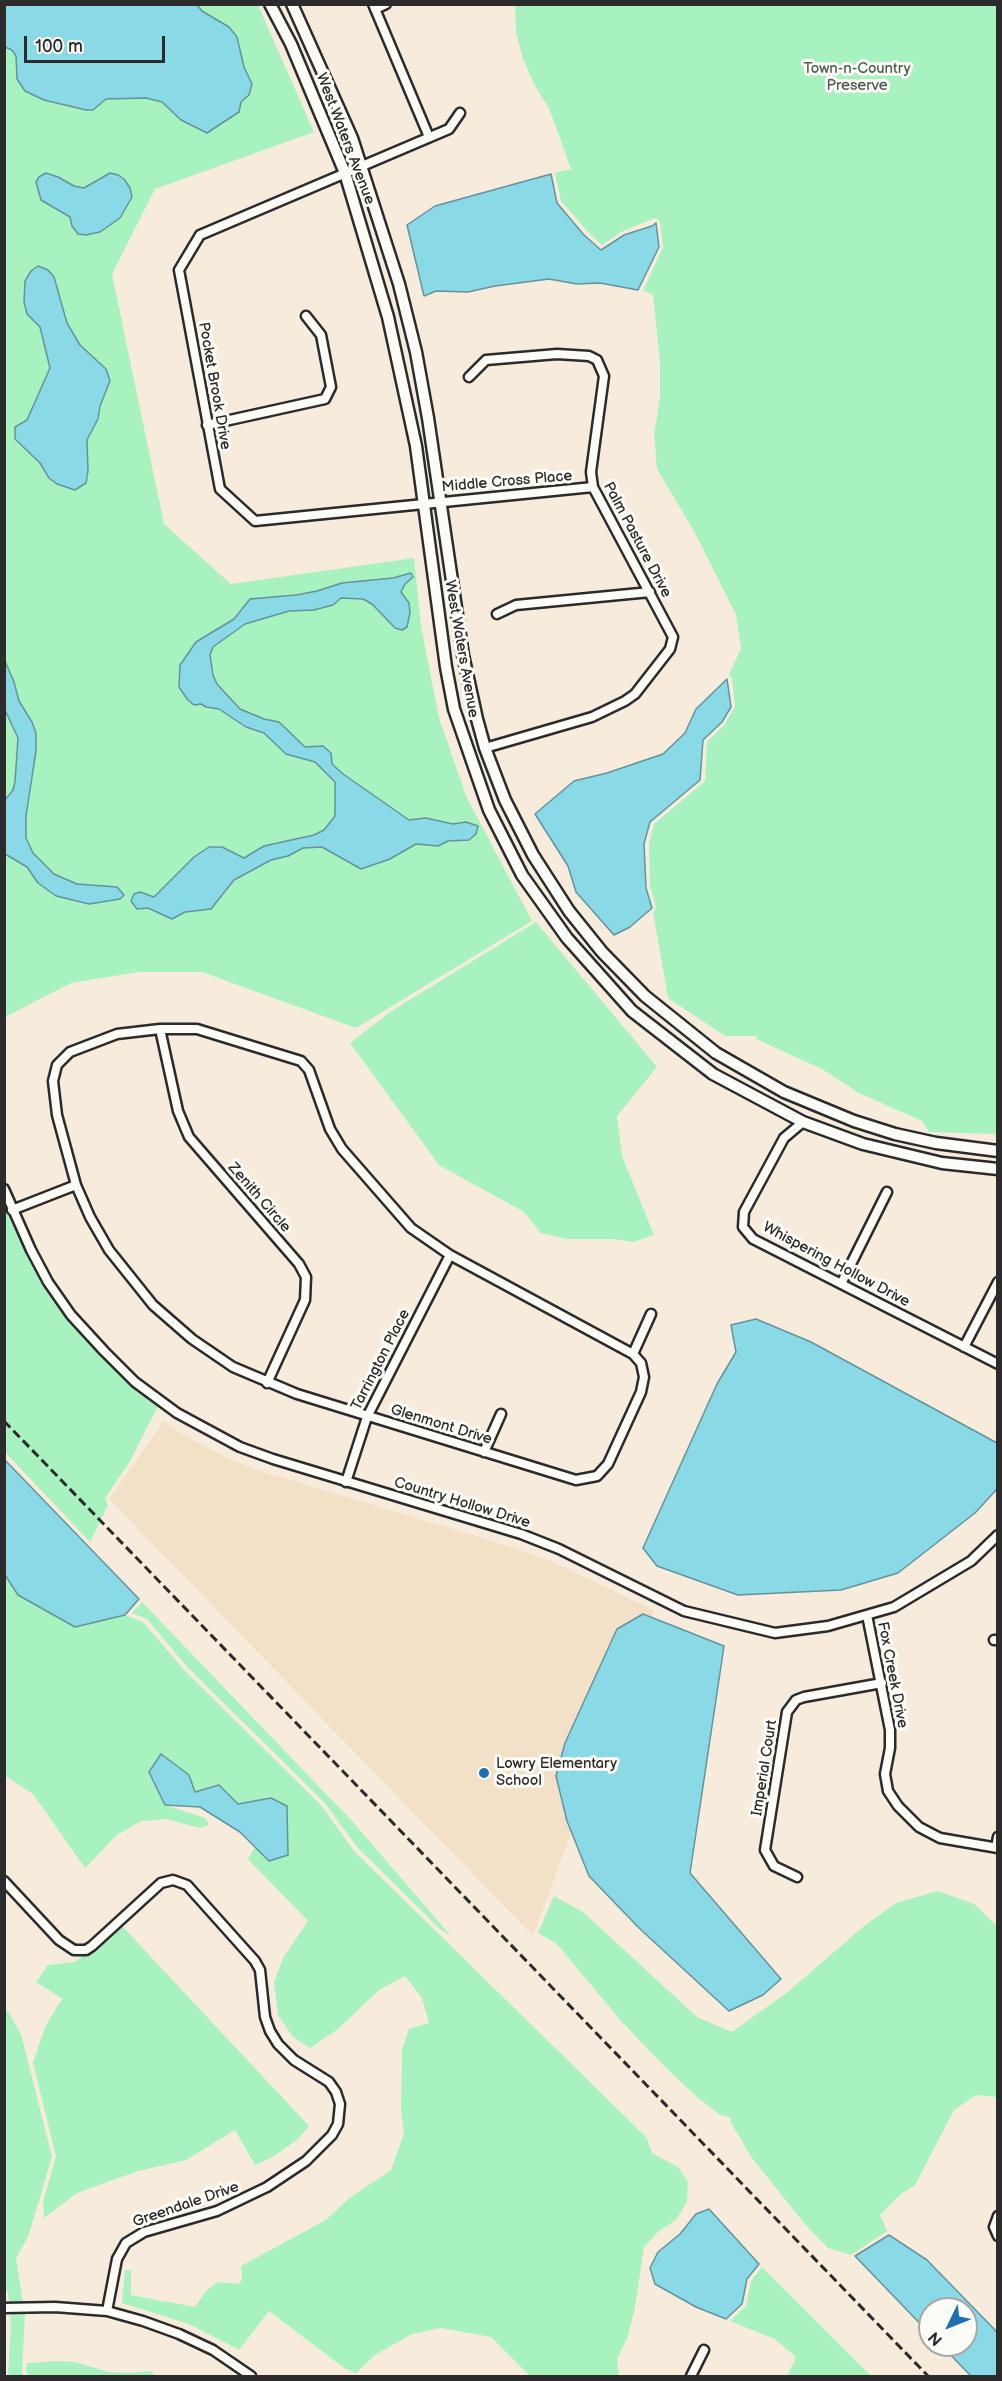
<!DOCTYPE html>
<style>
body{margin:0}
#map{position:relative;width:1002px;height:2381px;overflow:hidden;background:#f7ecdb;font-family:"Balsamiq Sans",sans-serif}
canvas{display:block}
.frame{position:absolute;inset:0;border:6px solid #2b2b2b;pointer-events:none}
.north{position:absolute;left:918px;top:2297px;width:60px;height:60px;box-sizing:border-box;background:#fdfcf7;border:2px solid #a9a8a5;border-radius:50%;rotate:227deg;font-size:16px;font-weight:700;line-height:24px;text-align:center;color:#2b2b2b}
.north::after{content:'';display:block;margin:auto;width:21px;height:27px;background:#1f6fb2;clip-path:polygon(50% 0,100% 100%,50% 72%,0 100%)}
.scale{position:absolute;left:24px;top:36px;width:141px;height:27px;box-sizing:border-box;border:3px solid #2b2b2b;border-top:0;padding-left:8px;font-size:18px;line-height:21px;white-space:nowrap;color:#2b2b2b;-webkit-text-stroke:4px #fdfcf7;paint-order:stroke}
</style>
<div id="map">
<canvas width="1002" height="2381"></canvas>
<div class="frame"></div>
<div class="north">N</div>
<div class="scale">100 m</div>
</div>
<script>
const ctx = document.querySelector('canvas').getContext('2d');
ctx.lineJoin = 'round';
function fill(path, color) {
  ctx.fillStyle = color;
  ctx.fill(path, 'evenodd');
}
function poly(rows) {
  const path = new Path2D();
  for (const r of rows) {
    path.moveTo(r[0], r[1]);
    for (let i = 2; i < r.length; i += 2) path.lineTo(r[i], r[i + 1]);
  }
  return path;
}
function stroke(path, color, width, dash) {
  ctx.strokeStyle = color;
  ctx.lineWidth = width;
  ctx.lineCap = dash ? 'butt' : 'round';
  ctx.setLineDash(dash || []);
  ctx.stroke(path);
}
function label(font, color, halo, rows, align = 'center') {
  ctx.font = font + ' "Balsamiq Sans",sans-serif';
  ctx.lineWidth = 6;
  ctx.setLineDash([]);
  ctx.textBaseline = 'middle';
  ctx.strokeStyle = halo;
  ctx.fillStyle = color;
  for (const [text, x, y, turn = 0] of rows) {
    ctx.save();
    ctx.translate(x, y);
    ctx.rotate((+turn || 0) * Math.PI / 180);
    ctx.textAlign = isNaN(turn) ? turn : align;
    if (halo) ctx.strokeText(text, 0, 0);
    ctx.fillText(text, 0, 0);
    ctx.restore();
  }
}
fill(poly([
 [164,1421,179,1432,223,1456,254,1469,512,1547,553,1562,654,1610,533,1936,109,1499]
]), '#f2e0c7');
fill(poly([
 [5,5,258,5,314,132,155,189,112,274,164,524,231,584,414,558,421,626,439,718,467,798,532,921,356,1028,202,972,139,972,71,983,5,1017],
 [515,5,997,5,997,1134,929,1132,922,1121,859,1093,822,1069,756,1039,757,1036,725,1036,668,998,653,912,656,907,650,886,649,844,654,824,705,781,707,742,724,725,735,707,732,678,729,675,741,648,736,615,695,533,657,469,654,434,660,398,660,363,653,294,643,291,663,247,660,221,655,218,623,231,602,245,588,232,561,201,555,173,571,169,549,108,535,86,523,59,516,32],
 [536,922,657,1067,617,1116,622,1156,654,1235,633,1242,614,1239,567,1239,541,1233,524,1212,439,1165,350,1043,390,1012],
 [4,1205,26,1253,44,1285,67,1318,100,1355,131,1386,158,1406,129,1463,105,1498,108,1505,90,1542,5,1452],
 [4,1575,18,1595,75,1627,125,1615,143,1622,185,1671,321,1805,354,1851,647,2138,652,2153,678,2167,688,2182,687,2201,676,2220,659,2231,644,2247,635,2307,628,2336,617,2359,619,2376,530,2376,491,2337,441,2328,412,2334,375,2355,356,2373,344,2368,269,2311,239,2350,189,2324,122,2303,125,2270,131,2271,131,2295,195,2307,206,2291,218,2282,238,2284,242,2280,241,2266,326,2220,348,2199,391,2170,404,2133,401,2110,402,2049,409,2029,429,2023,422,1998,405,1976,379,1990,338,2029,310,2048,293,2037,278,2015,274,1982,283,1958,308,1921,248,1859,255,1847,269,1861,287,1806,271,1798,238,1804,195,1792,189,1775,165,1805,205,1818,209,1825,200,1828,166,1819,141,1821,117,1835,85,1868,33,1794,5,1776],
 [142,1602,351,1820,451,1936,440,1929,358,1848,324,1802,188,1668,147,1619,132,1613],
 [938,1891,974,1904,997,1926,997,2097,976,2095,954,2110,915,2185,901,2194,880,2215,887,2231,851,2255,828,2248,804,2223,752,2158,731,2123,731,2118,719,2114,697,2097,666,2068,621,2021,557,1944,538,1933,554,1896,583,1912,697,2017,732,2032,789,1991,864,1926,896,1903],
 [122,1926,309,2126,298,2139,271,2158,255,2165,235,2130,186,2160,138,2171,77,2193,44,2218,43,2202,56,2156,33,2063,45,2027,58,2005,63,1999,36,1982,48,1965,75,1962],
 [4,2005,21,2034,52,2157,28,2237,16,2258,25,2315,22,2373,24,2376,8,2376,11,2321,8,2292,4,2285],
 [762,2267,871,2376,787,2376,796,2357,775,2339,730,2321,746,2306,751,2281],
 [60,2361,75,2362,108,2372,130,2373,150,2371,156,2376,29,2376,26,2371,27,2363]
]), '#a8f2c0');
const water = poly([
 [4,5,197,5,202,11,229,27,237,37,244,67,252,84,249,95,241,102,239,112,207,133,181,120,162,102,146,98,106,99,93,110,86,110,44,100,25,91,17,79,16,56,12,50,5,47,4,5],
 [46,173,58,177,74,186,84,188,110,173,118,175,124,179,130,188,132,197,120,218,100,232,86,235,78,234,72,226,70,217,41,200,36,182,39,177,46,173],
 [551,174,557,203,584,235,601,250,624,235,652,226,656,223,659,247,638,290,600,283,577,284,549,279,495,286,468,292,436,291,424,296,407,225,435,206,551,174],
 [38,266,48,270,54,277,67,323,80,345,106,369,110,381,100,406,98,419,87,440,88,471,86,483,75,490,57,484,49,478,40,463,15,439,15,427,27,420,50,368,40,327,27,314,24,302,25,281,31,271,38,266],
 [411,573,413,577,405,584,401,592,409,603,410,613,407,627,402,630,395,628,372,604,363,599,341,598,333,605,314,610,289,611,245,624,213,647,210,655,213,675,217,684,240,709,264,719,279,722,305,747,323,746,331,753,332,764,343,774,409,820,426,818,453,824,466,822,478,826,476,834,469,840,448,841,438,846,416,844,390,859,361,869,322,847,303,848,288,856,271,860,234,880,211,909,185,912,172,919,148,908,137,909,131,901,134,894,140,892,154,897,194,857,209,847,222,847,244,858,264,846,314,835,324,830,335,816,335,782,315,762,286,754,264,733,246,727,219,709,206,707,201,704,194,705,187,699,179,687,180,665,196,642,234,619,250,599,296,595,317,591,342,583,393,578,411,573],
 [5,661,14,682,19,701,32,722,36,733,36,751,26,816,26,838,33,853,54,874,77,884,117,887,124,895,120,899,89,904,56,896,38,883,27,867,5,854,5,800,13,790,15,781,18,738,5,710,5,661],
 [727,679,731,707,722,722,703,740,700,780,650,822,644,844,646,888,652,908,630,927,614,935,576,892,568,866,535,814,574,781,607,773,663,754,685,733,696,709,727,679],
 [756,1319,811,1342,997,1443,997,1489,975,1513,898,1573,841,1590,738,1595,657,1566,643,1548,717,1384,736,1352,731,1325,756,1319],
 [4,1459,139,1599,125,1615,75,1627,18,1595,5,1575,4,1459],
 [643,1614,724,1646,690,1873,781,1979,763,1995,729,2011,639,1928,589,1876,567,1821,556,1776,565,1743,617,1629,643,1614],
 [161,1754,189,1775,195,1792,219,1785,238,1804,271,1798,287,1806,288,1855,269,1861,240,1832,200,1807,165,1805,149,1772,161,1754],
 [709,2209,759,2264,747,2279,742,2304,726,2319,696,2307,655,2284,650,2268,658,2252,680,2234,696,2214,709,2209],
 [889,2235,927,2260,997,2332,997,2376,971,2376,941,2345,966,2345,966,2309,930,2309,930,2334,855,2256,889,2235]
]);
fill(water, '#8ad9e7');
stroke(water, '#64939c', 1.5);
const minor = poly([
 [373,4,429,137],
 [375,9,386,4],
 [460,113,449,129,200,235,179,270,220,489,255,521,593,487],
 [469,377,486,360,557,354,589,356,597,360,604,376,591,472,593,487,673,637,670,649,635,694,625,701,592,717,485,748],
 [207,425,325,399,331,387,321,335,306,316],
 [497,614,516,605,650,592],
 [160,1029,197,1029,301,1061,309,1070,330,1129,342,1149,411,1228,450,1255,633,1354,641,1363,644,1377,641,1392,608,1464,597,1476,576,1480,297,1394,233,1367,192,1339,153,1305,109,1250,90,1217,76,1185,57,1115,53,1081,57,1065,70,1052,117,1034,160,1029],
 [160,1029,178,1111,189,1137,299,1264,306,1277,305,1300,267,1383],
 [803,1122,784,1138,744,1212,743,1227,753,1239,998,1364],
 [4,1189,31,1250,48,1282,71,1315,104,1351,135,1382,177,1413,240,1447,273,1459,521,1534,559,1549,684,1611,775,1633,828,1626,894,1607,971,1561,998,1535],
 [12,1210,76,1185],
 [841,1284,887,1192],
 [964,1347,998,1282],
 [633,1354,651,1314],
 [484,1452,501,1414],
 [346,1482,367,1417,450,1255],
 [867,1615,890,1730,890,1748,885,1774,888,1791,898,1806,919,1827,940,1838,998,1848],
 [994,1640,998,1640],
 [996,1847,998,1837],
 [797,1877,774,1866,765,1850,787,1712,796,1700,804,1697,882,1683],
 [4,1881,59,1940,74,1950,86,1950,92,1946,161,1883,173,1880,187,1885,255,1961,260,1970,265,2017,270,2031,278,2044,294,2060,329,2082,336,2092,340,2104,338,2124,332,2135,306,2161,267,2187,217,2211,144,2232,126,2243,117,2259,107,2311],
 [998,2216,994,2227,998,2236],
 [4,2308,55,2307,107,2311,143,2321,179,2334,213,2350,251,2376],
 [691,2376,704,2350]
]);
const tertiary = poly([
 [270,4,291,44,345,173,388,317,416,446,446,667,454,709,489,810,522,875,567,938,632,1011,713,1074,803,1122,863,1144,942,1163,998,1169],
 [292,4,352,138,399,284,416,352,428,418,463,655,477,719,485,748,505,800,533,855,569,911,602,952,645,996,716,1053,784,1092,854,1121,895,1134,936,1143,998,1151]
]);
stroke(minor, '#2b2b2b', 13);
stroke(tertiary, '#2b2b2b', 15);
stroke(minor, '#fdfcf7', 8);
stroke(tertiary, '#fdfcf7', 10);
stroke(poly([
 [4,1421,928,2376]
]), '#2b2b2b', 3, [9, 4.5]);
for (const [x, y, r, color] of [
 [484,1773,6,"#1f6fb2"]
]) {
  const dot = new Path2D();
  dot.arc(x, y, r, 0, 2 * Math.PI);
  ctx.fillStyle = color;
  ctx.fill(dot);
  stroke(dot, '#fdfcf7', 2);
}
label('15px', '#4a5d50', '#fdfcf7', [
 ["Town-n-Country",857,69],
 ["Preserve",857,86]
]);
label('15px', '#2b2b2b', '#fdfcf7', [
 ["West Waters Avenue",345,139,69],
 ["Pocket Brook Drive",214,386,80],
 ["Middle Cross Place",507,482,-5],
 ["Palm Pasture Drive",637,540,62],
 ["West Waters Avenue",461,649,80],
 ["Zenith Circle",259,1198,49],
 ["Whispering Hollow Drive",836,1265,28],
 ["Tarrington Place",381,1360,-63],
 ["Glenmont Drive",441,1425,17],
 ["Country Hollow Drive",462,1503,17],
 ["Fox Creek Drive",892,1675,79],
 ["Imperial Court",765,1768,-81],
 ["Greendale Drive",186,2205,-19]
]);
label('15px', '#2b2b2b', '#fdfcf7', [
 ["Lowry Elementary",496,1764],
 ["School",496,1781]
], 'left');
</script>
